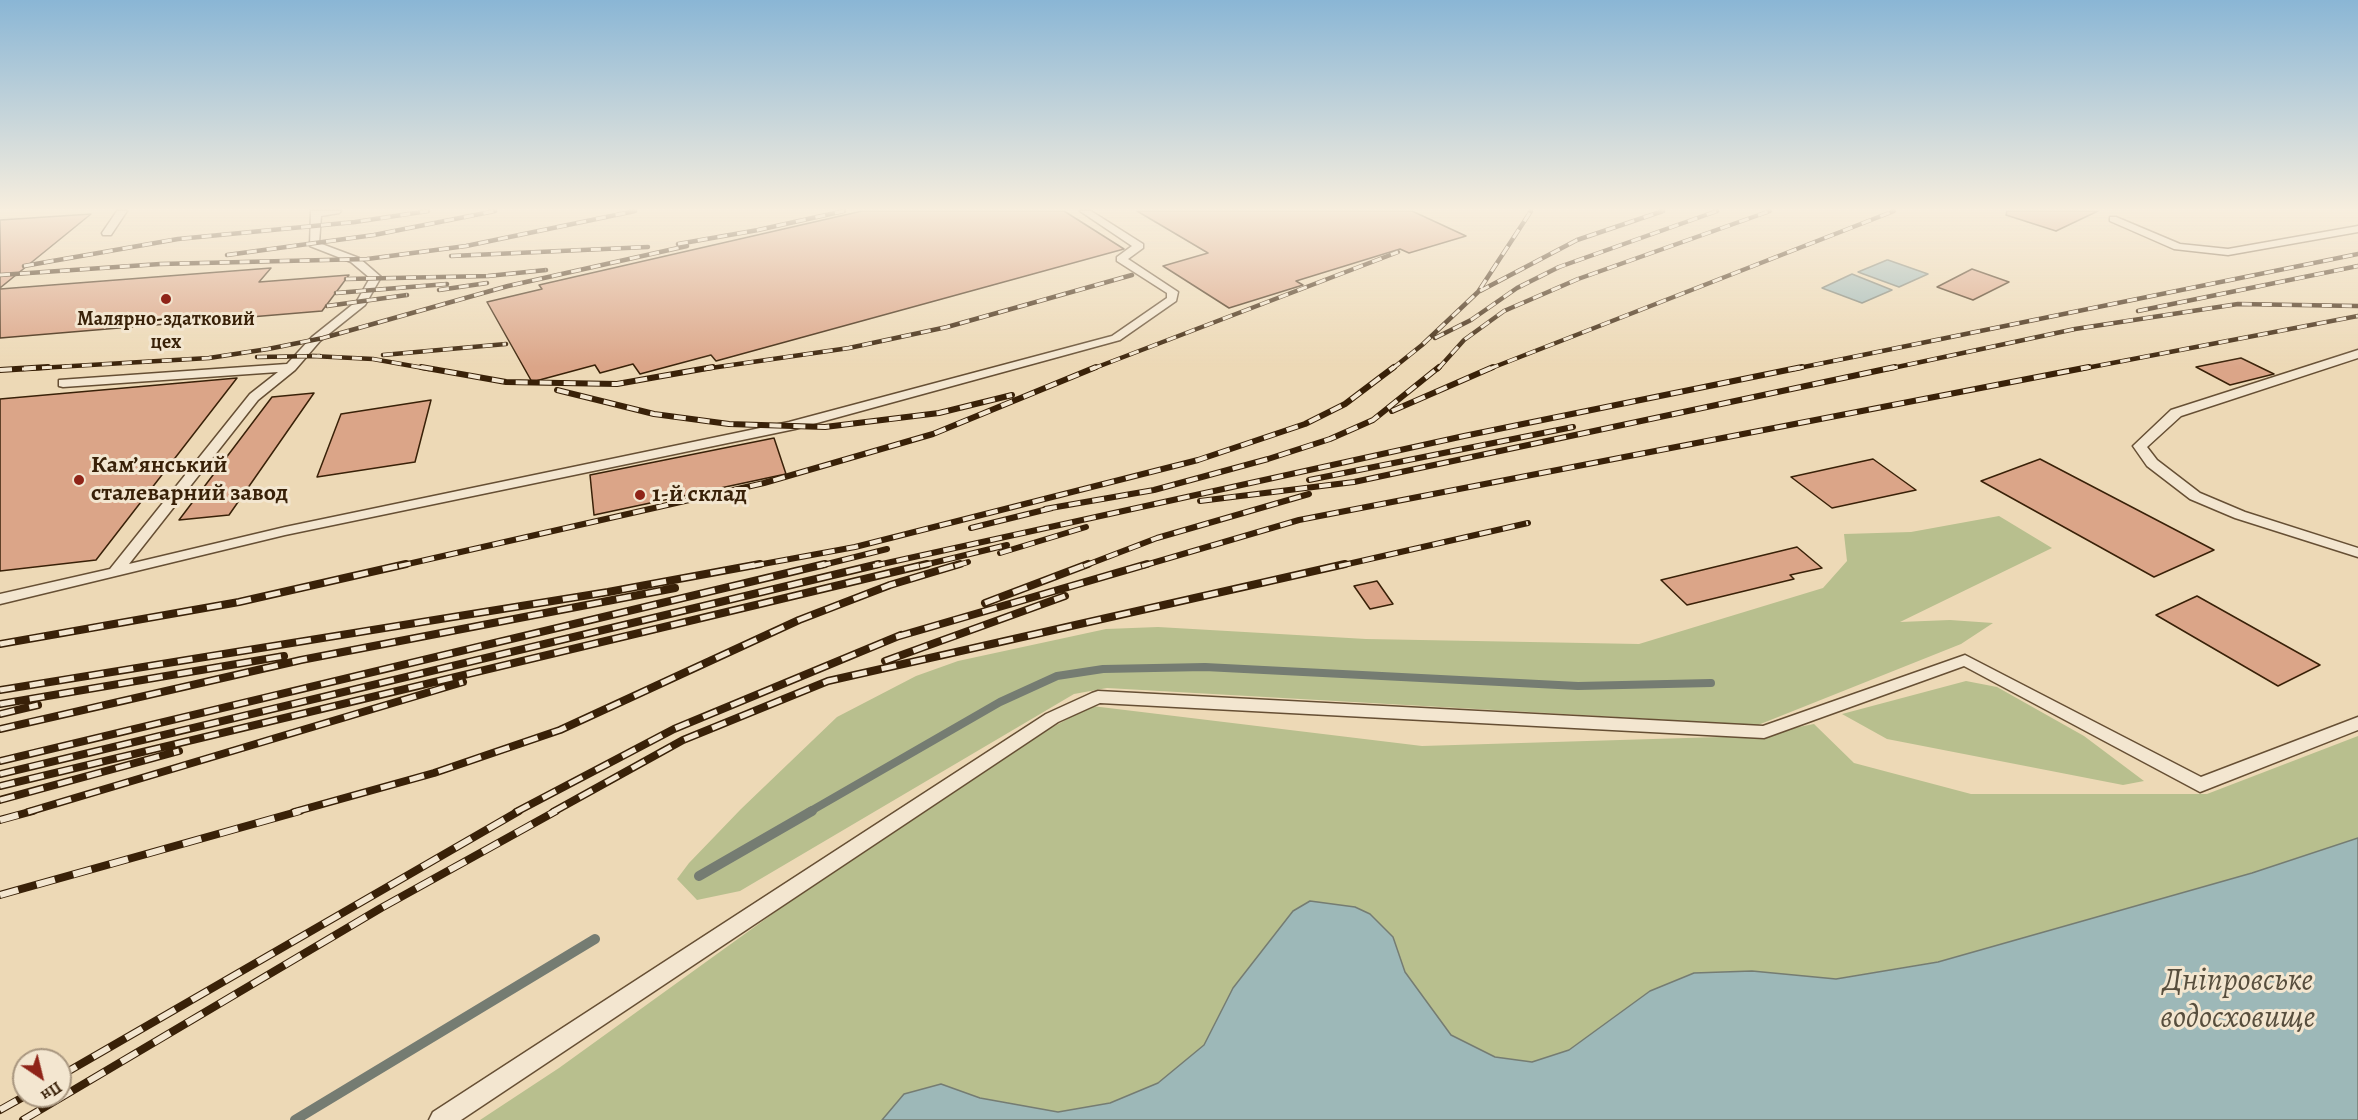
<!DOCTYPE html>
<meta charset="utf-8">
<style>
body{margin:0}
#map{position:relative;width:2358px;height:1120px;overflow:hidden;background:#edd9b6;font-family:Alegreya,serif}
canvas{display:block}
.north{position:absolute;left:12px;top:1048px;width:60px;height:60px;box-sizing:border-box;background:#f3e6d0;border:2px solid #a99780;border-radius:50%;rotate:145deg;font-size:16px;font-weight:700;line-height:24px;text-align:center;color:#392108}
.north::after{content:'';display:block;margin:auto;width:21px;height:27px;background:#8f2418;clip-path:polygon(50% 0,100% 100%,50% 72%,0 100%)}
</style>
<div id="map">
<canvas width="2358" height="1120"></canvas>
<div class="north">Пн</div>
</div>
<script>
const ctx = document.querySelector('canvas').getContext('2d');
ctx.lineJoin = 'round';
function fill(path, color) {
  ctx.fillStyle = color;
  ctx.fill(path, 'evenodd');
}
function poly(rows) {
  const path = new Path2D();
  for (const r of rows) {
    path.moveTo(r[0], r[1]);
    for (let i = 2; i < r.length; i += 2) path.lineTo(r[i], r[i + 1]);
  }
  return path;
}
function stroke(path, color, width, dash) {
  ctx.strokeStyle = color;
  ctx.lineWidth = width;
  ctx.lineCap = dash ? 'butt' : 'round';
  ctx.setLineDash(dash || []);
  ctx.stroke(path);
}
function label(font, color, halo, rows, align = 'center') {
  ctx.font = font + ' Alegreya,serif';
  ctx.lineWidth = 6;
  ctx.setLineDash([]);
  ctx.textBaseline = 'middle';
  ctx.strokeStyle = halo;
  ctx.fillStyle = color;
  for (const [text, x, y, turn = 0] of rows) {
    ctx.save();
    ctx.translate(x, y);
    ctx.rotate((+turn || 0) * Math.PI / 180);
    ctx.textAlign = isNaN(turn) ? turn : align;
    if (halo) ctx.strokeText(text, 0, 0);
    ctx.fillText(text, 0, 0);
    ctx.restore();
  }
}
fill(poly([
 [1999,516,2052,548,1900,622,1950,620,1993,623,1961,644,1758,725,1107,688,1074,694,740,891,697,900,677,879,689,863,741,809,837,717,916,676,958,661,1106,629,1158,627,1366,639,1639,644,1823,588,1847,561,1844,534,1911,532],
 [1966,681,1997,687,2084,736,2144,781,2123,785,1887,739,1842,714],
 [1092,706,1422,746,1752,736,1814,724,1854,763,1971,794,2207,794,2358,736,2358,838,2252,873,1938,962,1836,979,1752,971,1694,973,1650,991,1569,1050,1532,1062,1495,1057,1451,1035,1405,972,1393,937,1233,988,1204,1045,1158,1083,1110,1103,1058,1112,980,1098,941,1084,904,1094,882,1120,480,1120,559,1068,814,884,1032,738]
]), '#b8bf8e');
const water = poly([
 [1887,260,1888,260,1928,274,1899,287,1858,272,1887,260],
 [1852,274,1892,290,1862,303,1822,288,1852,274],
 [2358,838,2358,1120,882,1120,904,1094,941,1084,980,1098,1058,1112,1110,1103,1158,1083,1204,1045,1233,988,1293,911,1310,901,1355,907,1370,914,1393,937,1405,972,1451,1035,1495,1057,1532,1062,1569,1050,1650,991,1694,973,1752,971,1836,979,1938,962,2252,873,2358,838]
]);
fill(water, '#9db8b8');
stroke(water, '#757c72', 1.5);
stroke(poly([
 [809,812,1000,702,1057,676,1103,669,1205,667,1578,686,1711,683]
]), '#757c72', 8);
stroke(poly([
 [699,876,812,811],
 [295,1120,595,939]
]), '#757c72', 10);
const building = poly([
 [862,211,1064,211,1124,249,716,361,711,355,640,374,633,364,600,373,595,365,532,382,487,302,542,289,539,285,862,211],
 [1137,211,1412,211,1466,236,1409,253,1400,249,1296,281,1303,285,1229,308,1163,266,1208,253,1137,211],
 [2007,211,2098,211,2056,231,2006,215,2007,211],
 [91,214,0,288,0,220,91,214],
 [271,268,259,282,349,275,322,311,0,338,0,289,271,268],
 [1972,269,2009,282,1973,300,1937,287,1972,269],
 [2241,358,2274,374,2230,385,2196,367,2241,358],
 [237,378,96,560,0,571,0,399,237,378],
 [314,393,229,515,179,520,272,397,314,393],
 [431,400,415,462,317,477,341,414,431,400],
 [774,438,786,474,594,515,590,475,774,438],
 [1873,459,1916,490,1832,508,1791,477,1873,459],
 [2040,459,2214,550,2154,577,1981,481,2040,459],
 [1797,547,1822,568,1790,575,1794,579,1687,605,1661,580,1797,547],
 [1377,581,1393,604,1370,609,1354,586,1377,581],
 [2197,596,2320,665,2278,686,2156,615,2197,596]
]);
fill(building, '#dba588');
stroke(building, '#392108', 1.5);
const lane = poly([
 [117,211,127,211,111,235,103,235,102,233,117,211],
 [311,211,341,211,339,213,321,216,319,243,359,258,381,277,365,305,320,341,295,370,258,400,129,564,285,527,789,422,1112,336,1167,298,1167,293,1117,261,1117,257,1132,246,1080,211,1091,211,1143,244,1143,248,1128,259,1178,292,1176,301,1120,340,795,429,285,535,0,604,0,594,110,569,250,394,278,372,63,387,59,386,59,380,287,364,312,337,357,301,370,278,351,262,310,246,311,211],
 [2110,217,2116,217,2180,244,2228,249,2358,226,2358,232,2228,255,2174,249,2110,221,2110,217],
 [2358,350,2358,358,2181,416,2147,447,2157,460,2200,493,2245,512,2358,548,2358,557,2235,518,2190,499,2147,466,2133,446,2171,410,2358,350],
 [1965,655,2201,777,2358,717,2358,730,2200,792,1964,666,1764,738,1100,703,1058,722,461,1120,429,1120,433,1112,1046,714,1092,693,1098,691,1763,726,1965,655]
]);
stroke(lane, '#664f34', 3);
fill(lane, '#f3e6d0');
const railFar3 = poly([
 [678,244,758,230,844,211],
 [227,255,374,235,495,211],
 [451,256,648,247],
 [24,266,178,239,355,222,428,211],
 [0,275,160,264,367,259,466,246,635,211],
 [346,279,488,276,546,270],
 [439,290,487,283],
 [1480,291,1577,240,1663,211],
 [336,293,447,284],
 [327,306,407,295],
 [2138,311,2358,266],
 [1435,338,1471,320,1517,288,1559,267,1717,211],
 [383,355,506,344],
 [312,356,373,359,429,369],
 [257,357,320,356],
 [22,369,209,358,268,349,323,338,508,286,687,246],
 [704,369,849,348,947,327,1132,275],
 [1092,369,1398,252],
 [1392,369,1422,345,1478,292,1531,211],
 [1438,369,1464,340,1504,311,1578,279,1770,211],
 [1489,369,1894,211],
 [1794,369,2358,254],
 [1888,369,2075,329,2238,304,2358,306],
 [2081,369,2358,316]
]);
const railFar2 = poly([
 [421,367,506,382,617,384,713,367],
 [0,370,48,367],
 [557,390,654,414,729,424,825,427,939,413,1012,395],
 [1392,411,1493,367],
 [1309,480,1573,427],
 [1200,501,1354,482,1895,367],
 [1045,509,1154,490,1268,459,1330,439,1373,420,1439,367],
 [971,528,1052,508],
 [1000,553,1086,527],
 [399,566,764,483,933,434,1096,367],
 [752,566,855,547,1198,460,1305,424,1345,404,1394,367],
 [819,566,887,549],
 [873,566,1464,436,1802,367],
 [920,566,1007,545],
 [955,566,968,562],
 [1084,566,1157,538,1309,494],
 [1142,566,1299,520,2089,367],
 [1339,566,1528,523]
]);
const railFar1 = poly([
 [985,603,1088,564],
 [896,637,1147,564],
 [0,644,239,602,406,564],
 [885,661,1065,596],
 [0,690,608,592,760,564],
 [0,704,284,656],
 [0,714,38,705],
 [0,729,301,660,675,588],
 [0,761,825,564],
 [0,774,879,564],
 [0,786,927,564],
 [0,800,179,751],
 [28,812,463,682],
 [294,812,434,773,560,730,799,620,890,585,960,564],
 [516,812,674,729,901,635],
 [553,812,683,740,828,681,1345,564]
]);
const rail = poly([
 [0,820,33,811],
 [0,895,300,811],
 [60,1076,519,811],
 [0,1110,25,1096],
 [23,1120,381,908,556,811]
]);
stroke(railFar3, '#392108', 4.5);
stroke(railFar2, '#392108', 6);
stroke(railFar1, '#392108', 8);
stroke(rail, '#392108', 8);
stroke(railFar3, '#f3e6d0', 3, [10]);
stroke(railFar2, '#f3e6d0', 4, [12]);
stroke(railFar1, '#f3e6d0', 5, [15]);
stroke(rail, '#f3e6d0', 6, [19]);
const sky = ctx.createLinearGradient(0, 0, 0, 367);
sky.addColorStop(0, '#8ab6d5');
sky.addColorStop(0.57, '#f7eede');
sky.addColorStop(1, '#f7eede00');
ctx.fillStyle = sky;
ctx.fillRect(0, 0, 2358, 367);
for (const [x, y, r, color] of [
 [166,299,6,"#8f2418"],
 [79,480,6,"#8f2418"],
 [640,495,6,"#8f2418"]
]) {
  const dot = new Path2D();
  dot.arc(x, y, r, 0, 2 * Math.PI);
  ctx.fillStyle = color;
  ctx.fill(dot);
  stroke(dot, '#f3e6d0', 2);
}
label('bold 20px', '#392108', '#f3e6d0', [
 ["Малярно-здатковий",166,320],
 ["цех",166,343]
]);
label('bold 24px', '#392108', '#f3e6d0', [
 ["Кам’янський",91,466],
 ["сталеварний завод",91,494],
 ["1-й склад",652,495]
], 'left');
label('italic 32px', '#574e3d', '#f3e6d0', [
 ["Дніпровське",2238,982],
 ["водосховище",2238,1019]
]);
</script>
